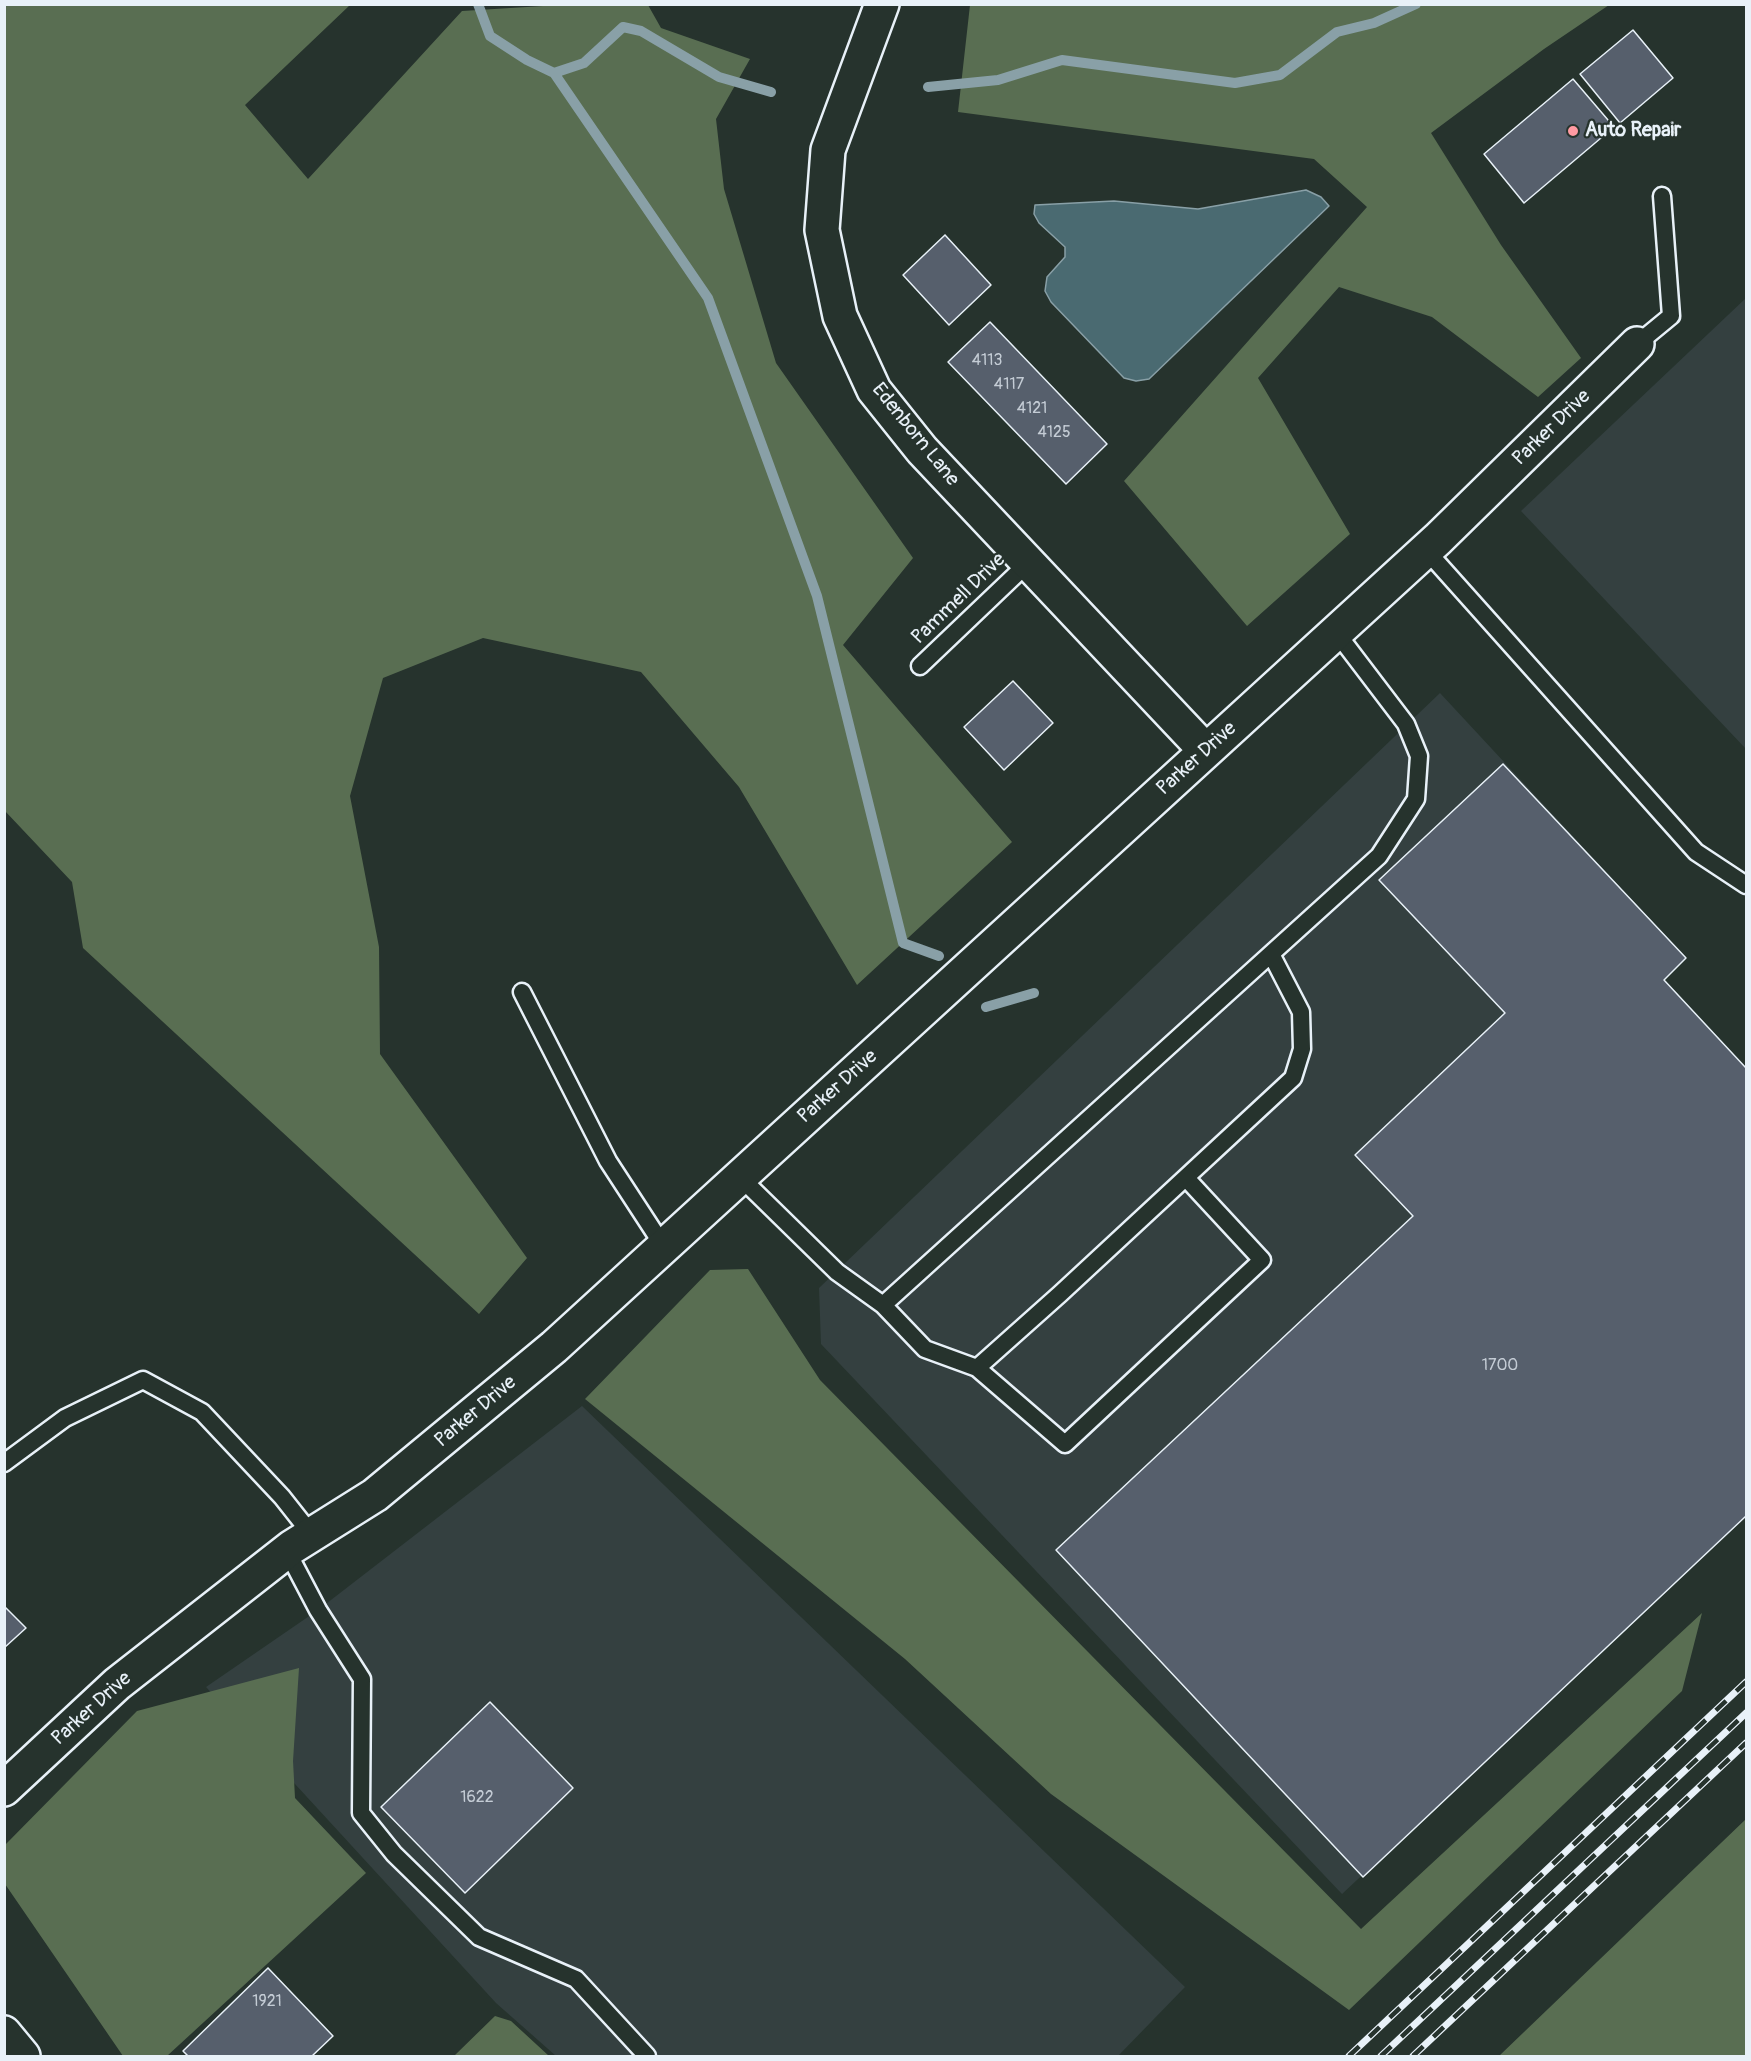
<!DOCTYPE html>
<style>
body{margin:0}
#map{position:relative;width:1751px;height:2061px;overflow:hidden;background:#26332d;font-family:Pangolin,sans-serif}
canvas{display:block}
.frame{position:absolute;inset:0;border:6px solid #e8f1f8;pointer-events:none}
</style>
<div id="map">
<canvas width="1751" height="2061"></canvas>
<div class="frame"></div>
</div>
<script>
const ctx = document.querySelector('canvas').getContext('2d');
ctx.lineJoin = 'round';
function fill(path, color) {
  ctx.fillStyle = color;
  ctx.fill(path, 'evenodd');
}
function poly(rows) {
  const path = new Path2D();
  for (const r of rows) {
    path.moveTo(r[0], r[1]);
    for (let i = 2; i < r.length; i += 2) path.lineTo(r[i], r[i + 1]);
  }
  return path;
}
function stroke(path, color, width, dash) {
  ctx.strokeStyle = color;
  ctx.lineWidth = width;
  ctx.lineCap = dash ? 'butt' : 'round';
  ctx.setLineDash(dash || []);
  ctx.stroke(path);
}
function label(font, color, halo, rows, align = 'center') {
  ctx.font = font + ' Pangolin,sans-serif';
  ctx.lineWidth = 4.5;
  ctx.setLineDash([]);
  ctx.textBaseline = 'middle';
  ctx.strokeStyle = halo;
  ctx.fillStyle = color;
  for (const [text, x, y, turn = 0] of rows) {
    ctx.save();
    ctx.translate(x, y);
    ctx.rotate((+turn || 0) * Math.PI / 180);
    ctx.textAlign = isNaN(turn) ? turn : align;
    if (halo) ctx.strokeText(text, 0, 0);
    ctx.fillText(text, 0, 0);
    ctx.restore();
  }
}
fill(poly([
 [1746,298,1746,749,1521,511],
 [1440,693,1686,958,1664,980,1746,1068,1746,1516,1342,1894,821,1344,819,1288],
 [582,1406,1185,1987,1118,2056,556,2056,496,2003,206,1687,318,1610]
]), '#344040');
fill(poly([
 [5,4,350,5,245,105,308,179,462,11,559,5,648,5,661,28,750,59,716,119,724,189,776,363,913,558,843,645,1012,842,857,985,739,787,641,672,483,638,383,678,350,796,379,947,380,1054,527,1258,479,1314,83,948,72,882,5,811],
 [970,5,1609,5,1544,49,1431,133,1501,245,1581,358,1538,397,1432,317,1339,287,1258,378,1350,534,1247,626,1124,481,1367,207,1314,159,958,112],
 [748,1269,820,1380,1361,1929,1702,1613,1682,1691,1349,2010,1051,1794,905,1659,585,1399,710,1270],
 [299,1668,293,1761,295,1798,366,1873,167,2056,123,2056,5,1884,5,1845,137,1711],
 [1746,1819,1746,2056,1499,2056],
 [495,2016,511,2021,549,2056,454,2056]
]), '#596e52');
const water = poly([
 [1306,190,1321,197,1329,206,1149,379,1136,381,1124,378,1051,302,1045,291,1047,277,1065,257,1065,247,1039,223,1034,214,1035,205,1114,201,1198,209,1306,190]
]);
fill(water, '#4a6a71');
stroke(water, '#89a0a7', 1.5);
stroke(poly([
 [478,4,490,36,527,60,554,73,708,298,817,596,903,943,939,956],
 [554,73,584,63,623,27,641,31,719,77,771,92],
 [928,87,998,80,1062,60,1235,83,1280,75,1337,32,1374,23,1416,4],
 [986,1007,1034,993]
]), '#89a0a7', 10);
const building = poly([
 [1633,30,1673,78,1620,123,1580,74,1633,30],
 [1573,79,1614,127,1524,203,1484,154,1573,79],
 [945,235,991,285,949,325,903,275,945,235],
 [990,322,1107,444,1066,484,948,362,990,322],
 [1013,681,1053,723,1004,770,964,727,1013,681],
 [1503,764,1686,958,1664,980,1746,1068,1746,1516,1363,1877,1056,1550,1413,1216,1355,1155,1505,1013,1379,880,1503,764],
 [4,1606,26,1628,4,1648,4,1606],
 [490,1702,573,1788,465,1893,381,1807,490,1702],
 [268,1968,333,2036,312,2056,188,2056,183,2051,268,1968]
]);
fill(building, '#565f6c');
stroke(building, '#e8f1f8', 1.5);
const service = poly([
 [1637,344,1671,316,1662,196],
 [1426,550,1696,852,1746,885],
 [920,666,1028,563],
 [522,992,608,1161,664,1247],
 [740,1177,837,1272,883,1305,1379,856,1416,799,1419,756,1406,724,1336,632],
 [883,1305,925,1349,977,1368,1060,1294,1293,1078,1302,1049,1301,1012,1271,954],
 [977,1368,1065,1444,1262,1260,1186,1178],
 [4,1463,65,1418,143,1380,202,1412,282,1497,312,1535],
 [287,1551,318,1610,362,1679,361,1813,394,1854,479,1937,576,1979,647,2056]
]);
const minor = poly([
 [882,4,828,150,822,230,840,316,874,390,922,450,1206,751],
 [4,1789,117,1684,292,1547,375,1495,554,1347,1438,539,1637,344]
]);
const secondary = poly([
 [4,2033,23,2056]
]);
stroke(service, '#e8f1f8', 21);
stroke(minor, '#e8f1f8', 38);
stroke(secondary, '#e8f1f8', 38);
stroke(service, '#26332d', 16);
stroke(minor, '#26332d', 33);
stroke(secondary, '#26332d', 33);
const rail = poly([
 [1349,2056,1746,1682],
 [1381,2056,1746,1713],
 [1413,2056,1746,1743]
]);
stroke(rail, '#e8f1f8', 7);
stroke(rail, '#26332d', 4.5, [14]);
for (const [x, y, r, color] of [
 [1573,131,6,"#ff9aa2"]
]) {
  const dot = new Path2D();
  dot.arc(x, y, r, 0, 2 * Math.PI);
  ctx.fillStyle = color;
  ctx.fill(dot);
  stroke(dot, '#26332d', 2);
}
label('16px', '#c4ccd5', null, [
 ["4113",987,361],
 ["4117",1009,385],
 ["4121",1032,409],
 ["4125",1054,433],
 ["1700",1500,1366],
 ["1622",477,1798],
 ["1921",267,2002]
]);
label('bold 20px', '#e8f1f8', '#26332d', [
 ["Auto Repair",1585,131]
], 'left');
label('20px', '#e8f1f8', '#26332d', [
 ["Parker Drive",1552,428,-44],
 ["Edenborn Lane",915,435,51],
 ["Pammell Drive",959,599,-44],
 ["Parker Drive",1197,759,-42],
 ["Parker Drive",838,1087,-42],
 ["Parker Drive",476,1412,-40],
 ["Parker Drive",92,1709,-42]
]);
</script>
